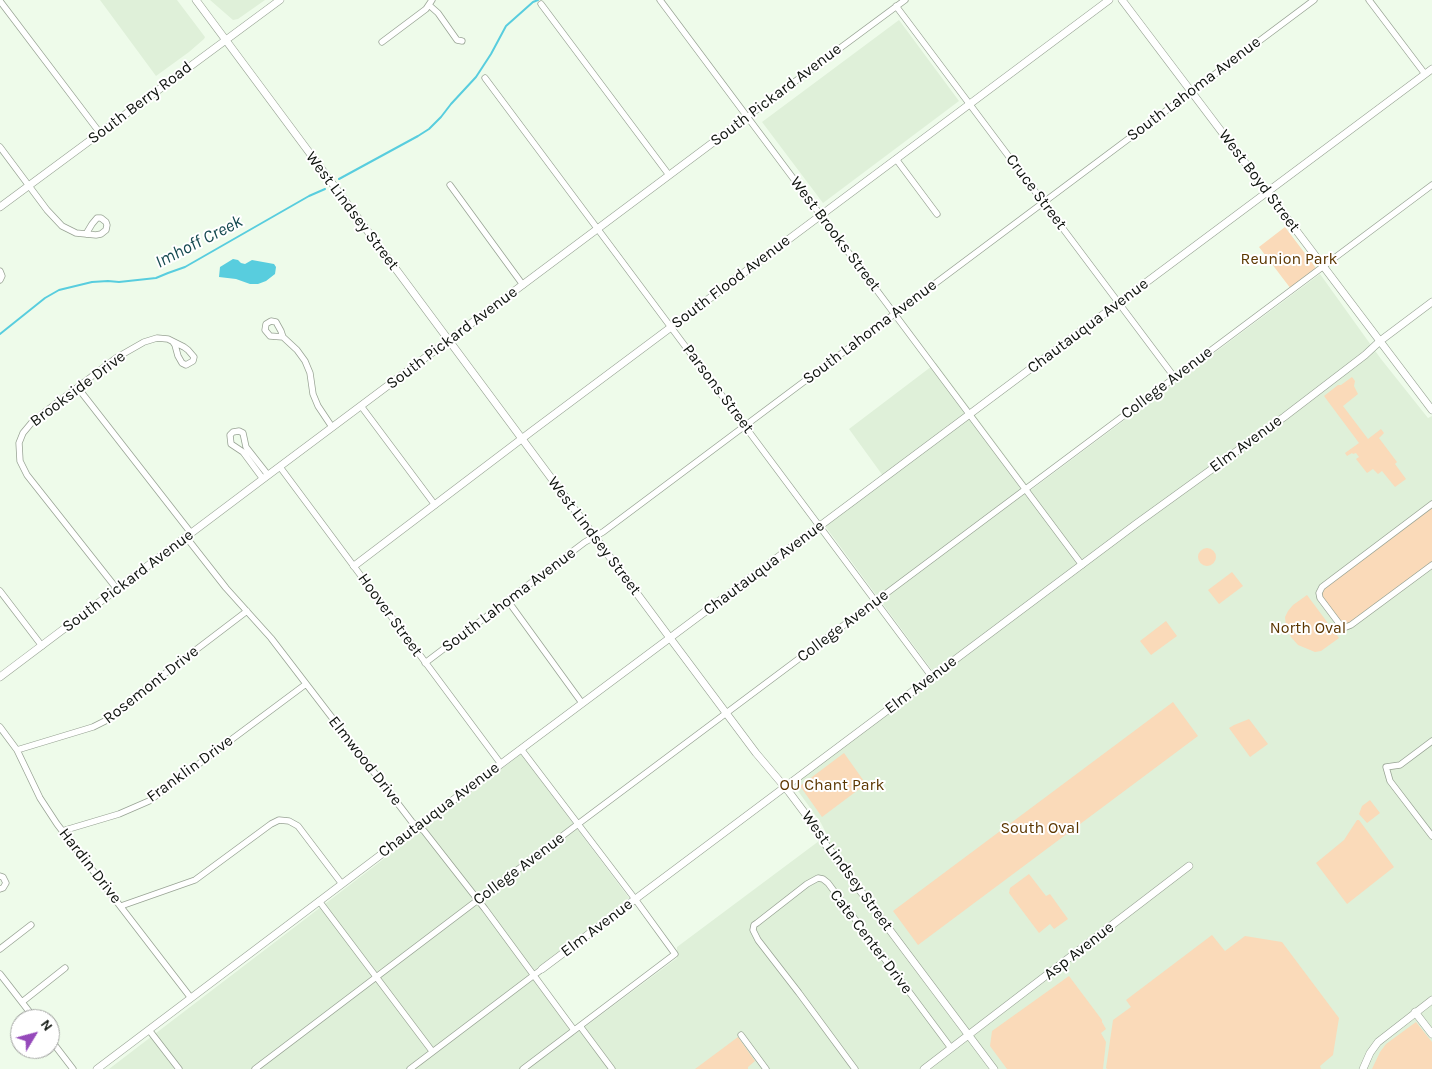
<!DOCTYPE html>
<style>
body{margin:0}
#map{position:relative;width:1432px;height:1069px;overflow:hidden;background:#eefbea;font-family:Karla,sans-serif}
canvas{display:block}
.north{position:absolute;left:10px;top:1009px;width:50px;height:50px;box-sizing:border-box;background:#fff;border:1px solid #9fa19e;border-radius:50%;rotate:53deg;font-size:14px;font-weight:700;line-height:20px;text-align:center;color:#0e130d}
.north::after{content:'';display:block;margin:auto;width:18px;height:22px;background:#9549ba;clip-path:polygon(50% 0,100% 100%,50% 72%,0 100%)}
</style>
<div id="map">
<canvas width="1432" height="1069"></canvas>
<div class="north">N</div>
</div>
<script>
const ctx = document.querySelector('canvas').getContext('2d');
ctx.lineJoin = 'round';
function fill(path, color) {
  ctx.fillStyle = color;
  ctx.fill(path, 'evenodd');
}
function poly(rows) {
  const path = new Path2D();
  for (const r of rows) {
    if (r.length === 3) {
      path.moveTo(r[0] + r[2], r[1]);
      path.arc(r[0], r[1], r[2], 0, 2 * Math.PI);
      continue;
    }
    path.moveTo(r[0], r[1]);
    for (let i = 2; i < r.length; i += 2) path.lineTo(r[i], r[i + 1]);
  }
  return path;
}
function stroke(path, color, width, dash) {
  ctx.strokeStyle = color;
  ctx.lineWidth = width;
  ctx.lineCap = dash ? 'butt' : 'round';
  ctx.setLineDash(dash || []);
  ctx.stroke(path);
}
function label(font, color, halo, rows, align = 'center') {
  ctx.font = font + ' Karla,sans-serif';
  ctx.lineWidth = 4;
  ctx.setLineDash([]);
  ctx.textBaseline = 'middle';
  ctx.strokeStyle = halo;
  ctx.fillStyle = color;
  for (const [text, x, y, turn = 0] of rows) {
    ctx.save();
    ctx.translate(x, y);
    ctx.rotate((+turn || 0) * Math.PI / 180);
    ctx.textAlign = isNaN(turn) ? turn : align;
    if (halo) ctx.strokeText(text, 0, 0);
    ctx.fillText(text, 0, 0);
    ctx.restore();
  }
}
fill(poly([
 [100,0,177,0,205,37,204,39,189,52,156,76],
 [210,0,265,0,238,19,233,20],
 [899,20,959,101,823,203,762,122],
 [1320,274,1381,359,1428,418,1432,416,1432,1069,109,1069,521,754,629,898,529,974,574,1035,677,958,677,947,827,835,821,823,793,784,937,677,825,526,886,480,849,429,936,363,1031,490]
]), '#dff0d9');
fill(poly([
 [1285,227,1316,268,1291,289,1259,247],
 [1352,377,1355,381,1354,386,1358,394,1343,406,1368,439,1381,429,1384,433,1379,438,1397,462,1395,464,1406,479,1395,487,1382,471,1378,474,1373,469,1367,473,1356,459,1359,457,1356,453,1353,454,1352,453,1347,456,1345,453,1359,443,1324,396,1338,385,1341,385],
 [1432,504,1432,565,1351,625,1341,626,1320,598,1320,591],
 [1207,557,9],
 [1232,572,1243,586,1219,604,1208,590],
 [1307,595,1339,638,1321,651,1315,652,1298,645,1291,637,1286,627,1285,617,1288,611,1293,605],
 [1166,621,1177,636,1151,655,1140,641],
 [1173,702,1198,736,918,945,893,911],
 [1249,719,1268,744,1250,757,1229,728,1234,725],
 [844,753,866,784,822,817,800,786],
 [1370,800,1380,813,1367,823,1359,814,1362,806],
 [1357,820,1359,820,1394,867,1347,904,1316,863,1344,840],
 [1029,874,1046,896,1050,894,1068,919,1054,929,1050,924,1039,933,1009,893,1010,888],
 [1212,935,1225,951,1245,936,1282,942,1339,1018,1333,1055,1320,1066,1321,1069,1107,1069,1106,1068,1113,1020,1131,1007,1126,1000],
 [1069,976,1102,1020,1102,1022,1106,1029,1101,1033,1106,1042,1103,1069,1007,1069,990,1046,992,1031],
 [1416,1022,1432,1042,1432,1069,1372,1069,1380,1052,1386,1044],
 [738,1037,755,1061,748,1067,748,1069,695,1069]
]), '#fadab9');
fill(poly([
 [233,259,238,260,241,263,245,264,252,260,274,264,276,267,275,274,266,281,258,284,250,284,236,279,219,277,220,267]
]), '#58cdde');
stroke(poly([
 [339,179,418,136,429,129,441,117,451,104,476,77,491,54,506,26,533,2,538,0],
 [0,334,45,298,59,290,92,282,108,281,119,282,156,278,168,273,185,267,309,196,325,189]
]), '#58cdde', 2);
const minor = poly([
 [660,0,1082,565],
 [1369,0,1425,74],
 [0,1,100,133],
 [541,4,669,175],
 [429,5,438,13,457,40,462,41],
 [896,6,1175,378],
 [382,42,426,9,432,0],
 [485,78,932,677],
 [747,117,905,0],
 [0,147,47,210,62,226,76,233,96,235,101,234,106,230,107,225,106,222,101,218,97,218,92,224,86,234],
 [896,159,937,214],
 [450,185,523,285],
 [0,271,2,276,0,280],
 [283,337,270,336,265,330,266,324,271,321,276,322,281,331,283,337,297,350,305,361,310,373,313,394,318,406,332,427],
 [78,388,191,533],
 [361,406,435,505],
 [280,467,501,764],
 [263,479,243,452,231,444,230,435,233,432,239,431,243,433,246,447,268,475],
 [1432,504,1322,587,1319,593,1320,598,1341,626,1346,627,1351,625,1432,565],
 [186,537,226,588,271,638,412,822,424,831,485,909,574,1030],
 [117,589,27,475,20,461,19,443,23,433,33,421,116,358,144,342,157,338,168,339,184,347,188,350,194,357,193,361,186,365,182,363,178,356,175,345,173,342],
 [0,591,42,646],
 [508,601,582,703],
 [425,663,585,542,603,532,1314,0],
 [0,727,17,750,40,798,57,824,191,998],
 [1432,741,1400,765,1386,767,1390,781,1432,836],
 [521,749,635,899,675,954,523,1069],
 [17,750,93,727,113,717,155,681,247,611],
 [62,831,119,814,149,801,306,684],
 [0,876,3,877,6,883,3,888,0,889],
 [319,901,432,1051],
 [121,906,195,880,271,824,279,820,289,821,298,826,342,884],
 [0,949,31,925],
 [0,974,35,1019],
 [22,1002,65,968],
 [580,1026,612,1069],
 [149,1030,179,1069],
 [741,1035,766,1069],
 [50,1039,73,1069],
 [255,1069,578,824,1432,185],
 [410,1069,542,969],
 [855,1069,799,993,758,940,753,930,754,925,757,923,807,884,818,878,823,879,828,883,951,1048]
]);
const tertiary = poly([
 [196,0,670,638,756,753,789,792,813,824,826,845,994,1069],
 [1122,0,1432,410],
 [0,207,280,0],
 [354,566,532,431,1109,0],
 [0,677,263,479,747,117],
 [542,969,1136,524,1284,417,1365,355,1380,341,1432,302],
 [1415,1012,1432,1034],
 [97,1069,501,764,1432,69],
 [924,1069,1189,866],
 [1363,1069,1370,1053,1378,1042,1432,1000]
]);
stroke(minor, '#98a394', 7);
stroke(tertiary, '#98a394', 8);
stroke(minor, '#fff', 5.5);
stroke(tertiary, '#fff', 7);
label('16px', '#0e130d', '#fff', [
 ["South Lahoma Avenue",1194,89,-37],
 ["South Pickard Avenue",776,95,-37],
 ["South Berry Road",140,103,-37],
 ["West Boyd Street",1259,181,53],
 ["Cruce Street",1036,192,53],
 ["West Lindsey Street",352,211,53],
 ["West Brooks Street",835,234,53],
 ["South Flood Avenue",731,282,-37],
 ["Chautauqua Avenue",1088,326,-37],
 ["South Lahoma Avenue",870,332,-37],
 ["South Pickard Avenue",452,338,-37],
 ["College Avenue",1167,383,-37],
 ["Brookside Drive",78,389,-37],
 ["Parsons Street",718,389,53],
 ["Elm Avenue",1246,444,-36],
 ["West Lindsey Street",594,536,53],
 ["Chautauqua Avenue",764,568,-37],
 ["South Pickard Avenue",128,581,-37],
 ["South Lahoma Avenue",509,600,-37],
 ["Hoover Street",390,615,54],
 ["College Avenue",843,626,-37],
 ["Rosemont Drive",151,685,-38],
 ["Elm Avenue",921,685,-37],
 ["Elmwood Drive",365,761,52],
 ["Franklin Drive",190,769,-36],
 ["Chautauqua Avenue",439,810,-37],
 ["Hardin Drive",90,866,52],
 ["College Avenue",519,869,-37],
 ["West Lindsey Street",847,871,54],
 ["Elm Avenue",597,928,-37],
 ["Cate Center Drive",871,942,53],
 ["Asp Avenue",1079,951,-38]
]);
label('16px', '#5b3600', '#fff', [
 ["Reunion Park",1289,259],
 ["North Oval",1308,628],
 ["OU Chant Park",832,785],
 ["South Oval",1040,828]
]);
label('italic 18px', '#154950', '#fff', [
 ["Imhoff Creek",199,242,-27]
]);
</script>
